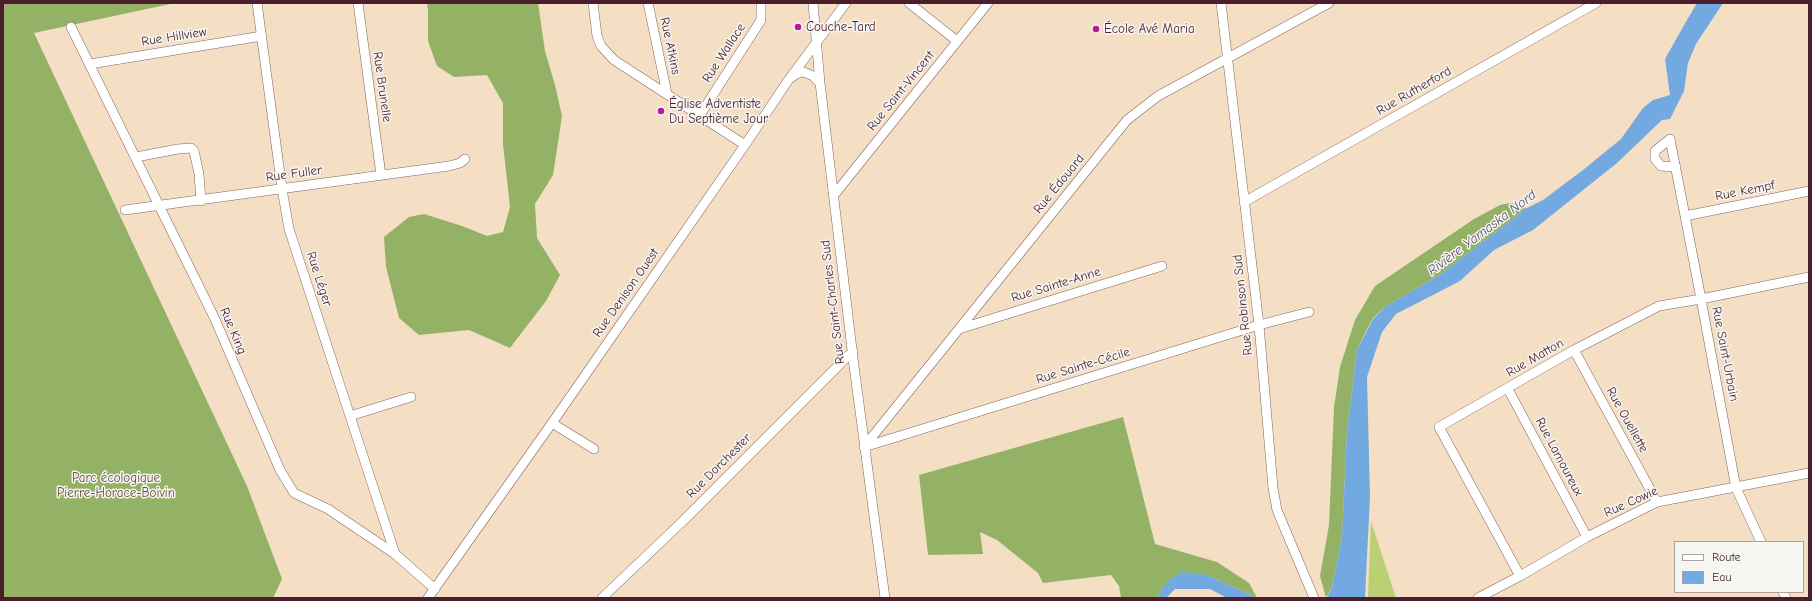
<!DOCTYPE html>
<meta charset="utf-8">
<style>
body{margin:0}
#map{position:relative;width:1812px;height:601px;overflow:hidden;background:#f4dfc5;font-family:"Comic Neue",sans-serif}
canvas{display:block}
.frame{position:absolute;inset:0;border:4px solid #4a1f2b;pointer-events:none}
.legend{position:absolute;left:1674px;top:541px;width:130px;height:52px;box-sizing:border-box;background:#f6f6f2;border:1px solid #b1a0a2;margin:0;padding:5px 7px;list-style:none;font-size:12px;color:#4a1f2b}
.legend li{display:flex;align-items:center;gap:8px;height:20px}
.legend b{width:20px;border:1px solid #b1a0a2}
</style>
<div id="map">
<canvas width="1812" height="601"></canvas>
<div class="frame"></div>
<ul class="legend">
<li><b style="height:5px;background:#fff"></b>Route</li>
<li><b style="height:11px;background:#73a9e1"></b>Eau</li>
</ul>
</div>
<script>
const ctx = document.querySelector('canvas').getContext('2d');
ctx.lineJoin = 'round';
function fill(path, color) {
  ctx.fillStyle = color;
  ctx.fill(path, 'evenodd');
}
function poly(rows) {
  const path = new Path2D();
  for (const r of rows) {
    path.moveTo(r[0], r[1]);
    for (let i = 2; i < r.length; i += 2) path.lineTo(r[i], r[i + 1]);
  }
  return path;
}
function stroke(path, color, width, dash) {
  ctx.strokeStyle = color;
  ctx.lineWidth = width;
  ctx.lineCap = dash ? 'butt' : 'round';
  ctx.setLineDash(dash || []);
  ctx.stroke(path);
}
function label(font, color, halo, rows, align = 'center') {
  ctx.font = font + ' "Comic Neue",sans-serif';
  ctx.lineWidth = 3;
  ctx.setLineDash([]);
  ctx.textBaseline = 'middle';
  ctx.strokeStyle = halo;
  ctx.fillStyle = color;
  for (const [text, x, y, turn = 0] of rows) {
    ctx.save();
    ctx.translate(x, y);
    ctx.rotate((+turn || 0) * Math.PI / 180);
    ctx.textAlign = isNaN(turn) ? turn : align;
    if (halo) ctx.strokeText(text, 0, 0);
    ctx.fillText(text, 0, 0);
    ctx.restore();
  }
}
fill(poly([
 [1371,521,1396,598,1368,598]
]), '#bbd074');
fill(poly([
 [3,3,175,3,34,33,247,486,282,579,273,598,3,598],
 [427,3,538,3,545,51,555,85,562,116,553,175,535,204,537,238,560,275,546,301,510,348,469,330,419,335,399,318,386,267,384,237,409,217,424,214,462,226,487,236,503,232,510,207,503,144,503,103,487,75,454,77,437,66,428,41,428,11],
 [1510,203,1527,208,1441,274,1385,307,1373,318,1365,333,1357,350,1347,432,1342,537,1332,587,1326,598,1320,576,1329,525,1334,407,1340,367,1355,320,1375,286,1474,219,1500,205],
 [1123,417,1155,544,1217,562,1249,583,1257,598,1207,575,1161,590,1158,598,1121,598,1119,586,1111,575,1043,583,1038,573,997,540,980,532,983,554,928,555,919,475]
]), '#94b266');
fill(poly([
 [1697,3,1723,3,1696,44,1688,63,1684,91,1670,119,1662,120,1617,163,1533,230,1494,250,1460,281,1396,314,1382,332,1367,377,1370,496,1365,598,1327,598,1332,587,1342,537,1347,432,1357,350,1373,319,1385,307,1441,274,1527,208,1543,200,1583,170,1621,139,1643,108,1653,100,1670,95,1665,59,1683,27],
 [1183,572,1207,575,1257,598,1227,598,1210,589,1175,589,1166,598,1158,598,1161,590,1171,578]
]), '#73a9e1');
const minor = poly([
 [257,3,282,189,289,229,395,554],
 [358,3,381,175],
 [593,3,597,36,601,46,614,60,745,145],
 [648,3,667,94],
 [813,3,820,83,854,366,885,598],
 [909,3,957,41],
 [1221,3,1259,325,1273,488,1277,510,1314,598],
 [71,27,214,317,280,470,294,493,328,509,395,554,435,589],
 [90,64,262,36],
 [791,78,796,74,804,72,813,76,820,83],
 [700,115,761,20,761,3],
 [136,157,178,149,191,148,194,151,199,174,201,201],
 [1676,167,1661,166,1655,159,1655,151,1670,139,1685,216,1701,299,1736,488,1761,542],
 [834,195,988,3],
 [1244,202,1596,3],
 [125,210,449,166,460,163,465,159],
 [1685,216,1809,191],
 [959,329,1162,266],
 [1574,350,1657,502],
 [1508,389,1587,537],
 [350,416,411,397],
 [552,423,594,449],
 [864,447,1127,120,1158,96,1329,3],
 [864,447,1259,325,1309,312],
 [1520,576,1439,427,1574,350,1659,306,1701,299,1809,277],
 [1783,592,1786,598],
 [428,598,552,423,745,145,787,82,846,3],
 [602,598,683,521,853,351],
 [1478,598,1520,576,1587,537,1657,502,1809,473]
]);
stroke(minor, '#866261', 10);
stroke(minor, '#fff', 9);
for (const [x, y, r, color] of [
 [798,27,4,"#b5179e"],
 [1096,29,4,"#b5179e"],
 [661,111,4,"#b5179e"]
]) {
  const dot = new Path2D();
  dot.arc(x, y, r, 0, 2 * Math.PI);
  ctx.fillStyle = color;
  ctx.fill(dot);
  stroke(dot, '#f6f6f2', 1.5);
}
label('13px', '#4a1f2b', '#f6f6f2', [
 ["Couche-Tard",806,27],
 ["École Avé Maria",1104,29],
 ["Église Adventiste",669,104],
 ["Du Septième Jour",669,119]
], 'left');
label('13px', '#4a1f2b', '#f6f6f2', [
 ["Rue Hillview",174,37,-9],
 ["Rue Atkins",670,46,78],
 ["Rue Wallace",724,53,-57],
 ["Rue Brunelle",382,87,82],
 ["Rue Saint-Vincent",901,91,-51],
 ["Rue Rutherford",1414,91,-30],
 ["Rue Fuller",294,174,-8],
 ["Rue Édouard",1059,184,-51],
 ["Rue Kempf",1745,191,-11],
 ["Rue Léger",319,279,72],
 ["Rue Sainte-Anne",1056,285,-17],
 ["Rue Denison Ouest",626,293,-55],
 ["Rue Saint-Charles Sud",833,302,-97],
 ["Rue Robinson Sud",1243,305,-96],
 ["Rue King",233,331,67],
 ["Rue Saint-Urbain",1725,354,79],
 ["Rue Matton",1535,358,-30],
 ["Rue Sainte-Cécile",1083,366,-17],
 ["Rue Ouellette",1627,420,61],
 ["Rue Lamoureux",1559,457,62],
 ["Rue Dorchester",719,466,-45],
 ["Rue Cowie",1631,502,-24]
]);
label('13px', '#664b3d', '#f6f6f2', [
 ["Parc écologique",116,478],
 ["Pierre-Horace-Boivin",116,493]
]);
label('italic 14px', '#584f6b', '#f6f6f2', [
 ["Rivière Yamaska Nord",1482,233,-37]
]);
</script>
